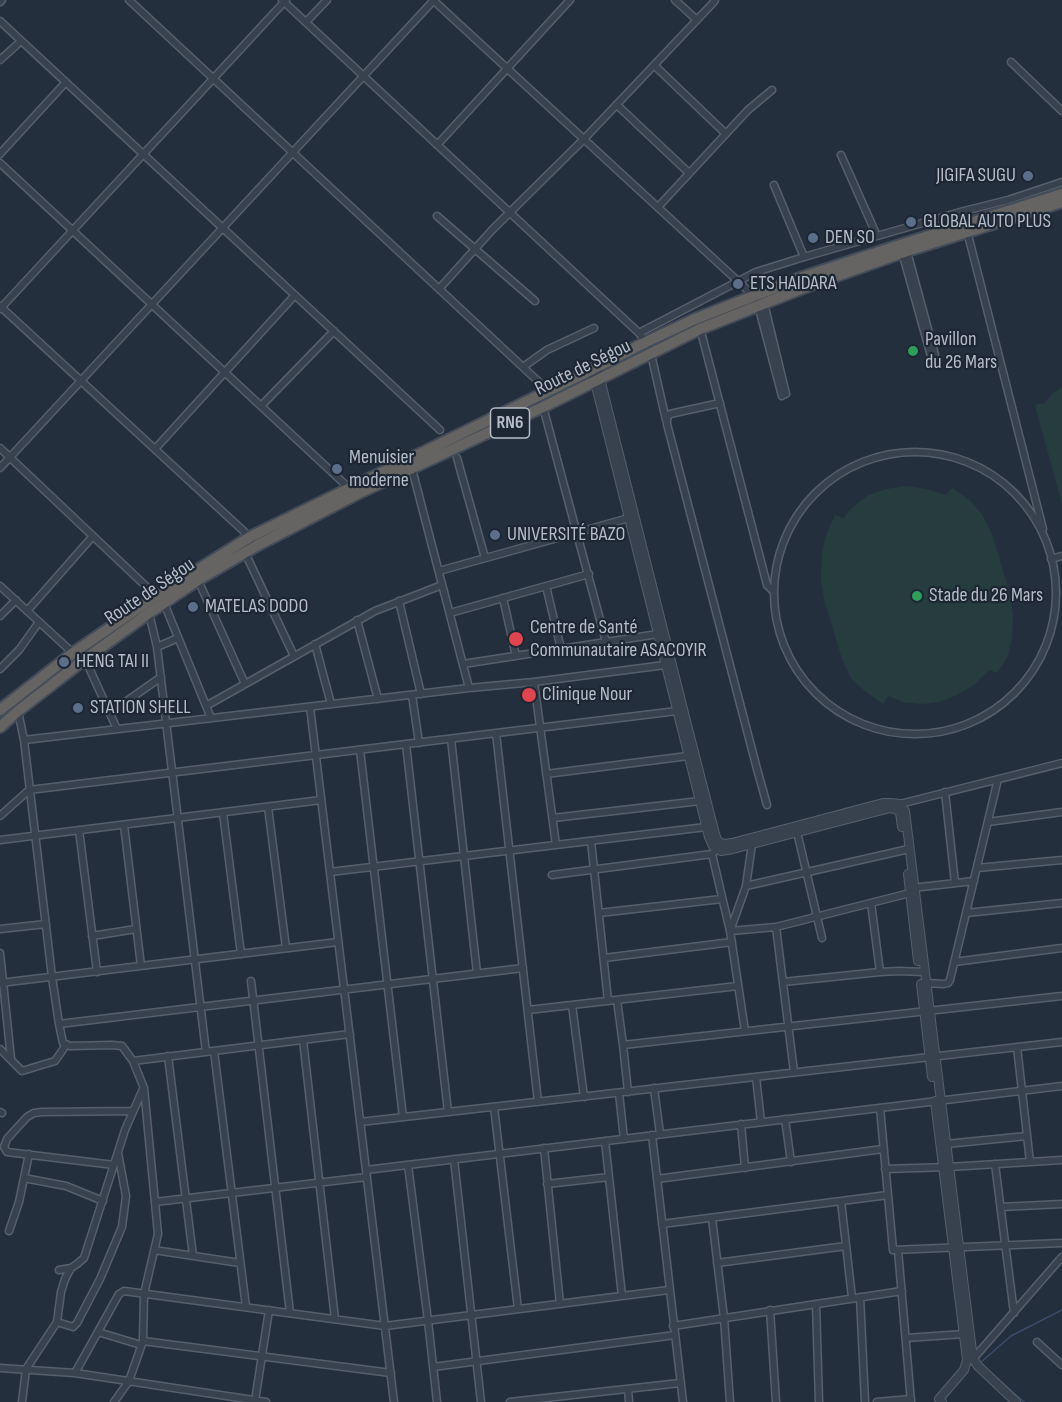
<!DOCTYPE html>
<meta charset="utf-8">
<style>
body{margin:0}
canvas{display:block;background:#242f3e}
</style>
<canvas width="1062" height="1402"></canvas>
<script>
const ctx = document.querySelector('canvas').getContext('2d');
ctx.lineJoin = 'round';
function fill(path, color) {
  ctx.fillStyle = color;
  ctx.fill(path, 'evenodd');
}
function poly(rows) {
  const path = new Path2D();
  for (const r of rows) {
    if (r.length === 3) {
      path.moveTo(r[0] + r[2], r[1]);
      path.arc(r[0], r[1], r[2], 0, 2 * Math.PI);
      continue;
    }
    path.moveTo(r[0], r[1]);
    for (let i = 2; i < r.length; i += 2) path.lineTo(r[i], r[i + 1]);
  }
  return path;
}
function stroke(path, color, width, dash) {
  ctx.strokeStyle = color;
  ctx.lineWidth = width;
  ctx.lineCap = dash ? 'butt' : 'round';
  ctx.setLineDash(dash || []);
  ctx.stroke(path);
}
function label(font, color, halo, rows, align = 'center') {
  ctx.font = font + ' "Sofia Sans Condensed",sans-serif';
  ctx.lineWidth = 4.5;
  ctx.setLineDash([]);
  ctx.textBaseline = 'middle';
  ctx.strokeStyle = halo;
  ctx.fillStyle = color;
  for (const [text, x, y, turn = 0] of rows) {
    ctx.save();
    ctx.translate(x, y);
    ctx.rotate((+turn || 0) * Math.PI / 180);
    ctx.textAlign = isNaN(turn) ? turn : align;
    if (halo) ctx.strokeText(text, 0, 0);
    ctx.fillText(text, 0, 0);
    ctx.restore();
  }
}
fill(poly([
 [1062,387,1062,504,1035,405,1045,403,1053,393],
 [906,486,926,489,946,495,952,488,971,501,983,516,992,534,1010,594,1013,616,1012,637,1008,656,997,673,989,670,974,685,957,695,939,702,922,704,903,702,888,696,883,704,865,691,851,678,842,659,824,599,821,578,822,552,827,533,835,515,843,518,853,507,869,495,886,489]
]), '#263c3f');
stroke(poly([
 [1024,1402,980,1363,1011,1336,1062,1310]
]), '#394c67', 1.5);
const minor = poly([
 [129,0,540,383],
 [282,0,639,333,646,342],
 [433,0,754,296,758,305,782,396],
 [675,0,697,20],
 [0,2,2,0],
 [0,21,440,430],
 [306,22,327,0],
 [0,60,21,41],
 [1011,62,1062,111],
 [654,65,726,134],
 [617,105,689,173],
 [437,145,570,0],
 [0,154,66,82],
 [841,155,877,236],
 [0,163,349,488],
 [774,185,804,257],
 [658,207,748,110,772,90],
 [437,216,535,301],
 [967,231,1043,529],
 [906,248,935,355],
 [902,252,931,356],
 [439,289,492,230,584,139,713,3,715,0],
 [764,303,786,394],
 [0,306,250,537],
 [0,309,286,0],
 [700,328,765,577,767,585,773,591],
 [639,333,756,272,804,257,964,211,1008,200,1062,182],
 [651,354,666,420],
 [523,367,547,350,594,328],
 [720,403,670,414,667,418,667,424,757,769,767,805],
 [261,406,334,331],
 [543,407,606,642],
 [0,448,151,591],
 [155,449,295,295],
 [915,593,141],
 [457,458,485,558],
 [0,468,434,0],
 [412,469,469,688],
 [248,559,294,656],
 [1051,559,1062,556],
 [439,571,629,518],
 [198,580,245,684],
 [0,586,73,653],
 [546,586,561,649],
 [503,598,516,656],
 [399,601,421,694],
 [164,603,211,718],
 [27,611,93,536],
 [149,613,157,647],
 [450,613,589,574],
 [0,616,16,600],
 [357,620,378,699],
 [178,638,157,647,206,1052],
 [315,644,331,704],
 [85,659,117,729],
 [463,664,658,634],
 [0,669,19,650,39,622],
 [534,682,556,845],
 [412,695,419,743],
 [206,706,375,611,442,585],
 [310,707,394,1402],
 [18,711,24,740,52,977,59,1024,63,1043,70,1046,112,1045,122,1046,133,1061,144,1088,158,1234,144,1294,143,1341,129,1381,114,1402],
 [110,713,161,677],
 [496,733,538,1102],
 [451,739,477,973],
 [24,740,469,688,534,682,665,665],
 [406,744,448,1112],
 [360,750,403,1117],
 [546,774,688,756],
 [945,792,955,883],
 [898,806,900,804,1062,763],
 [268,807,286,948],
 [223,813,241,954],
 [0,816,29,790,677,711],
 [553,818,700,801],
 [988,822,1062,812],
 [124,825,141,966],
 [79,830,97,972],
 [797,832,822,938],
 [0,840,321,800],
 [591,841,608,1001],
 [712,854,730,931,745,1031],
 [977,868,1062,860],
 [330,872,706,827],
 [552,875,712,854,714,852],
 [746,886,909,849],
 [912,888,974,881],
 [871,903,880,972],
 [599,913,722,899],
 [966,913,1062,903],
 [776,927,794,1072],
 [0,929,46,924],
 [730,931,776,927,910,893],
 [730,931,746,886,752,844],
 [92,936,136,929],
 [0,953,11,1059],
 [604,958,732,942],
 [954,962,1062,948],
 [251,981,290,1313],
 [783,982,880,972,899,971,925,972],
 [0,983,338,942],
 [926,983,944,984,948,983,950,980,998,779],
 [617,1000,623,1045,628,1092],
 [572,1005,584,1097],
 [528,1010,738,986],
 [59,1024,523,968],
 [303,1040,335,1319],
 [623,1045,1062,996],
 [1017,1047,1030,1162],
 [0,1049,22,1071,55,1061,66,1045],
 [214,1051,246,1307],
 [168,1056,193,1256],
 [133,1061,350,1034],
 [756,1077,761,1122],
 [654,1088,660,1134],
 [619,1093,624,1139],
 [494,1107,518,1309],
 [880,1108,893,1250,1062,1243],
 [0,1112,2,1113],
 [785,1119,791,1162],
 [360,1122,1062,1042],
 [741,1124,745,1168],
 [652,1135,683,1402],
 [605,1141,622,1296],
 [946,1144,1027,1136],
 [544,1148,560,1304],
 [454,1159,481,1402],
 [995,1164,1014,1313],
 [114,1165,7,1152,4,1147,7,1139,16,1129,27,1117,34,1113,42,1112,133,1111],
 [408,1165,428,1321,437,1402],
 [885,1169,949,1167,1062,1160],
 [366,1170,1062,1086],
 [24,1178,66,1186,103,1201],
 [657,1179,883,1149],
 [547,1184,609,1177],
 [841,1201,852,1298],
 [155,1202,367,1177],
 [1001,1207,1062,1204],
 [712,1218,724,1318,730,1402],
 [662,1224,888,1195],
 [9,1231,19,1202,29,1154],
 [154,1250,240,1263],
 [898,1250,911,1402],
 [717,1263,846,1246],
 [59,1270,71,1268,77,1264,84,1258,125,1130,143,1089],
 [860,1297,865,1402],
 [816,1304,819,1402],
 [770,1310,776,1402],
 [57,1322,73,1327,77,1323,100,1279,122,1227,126,1196,118,1153],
 [673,1326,902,1291],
 [98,1332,141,1345],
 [906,1338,964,1334],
 [143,1341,391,1373],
 [1037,1342,1062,1365],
 [973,1359,1062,1257],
 [433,1367,675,1335],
 [0,1368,75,1373,266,1402],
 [75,1373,119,1294,124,1291,385,1326,669,1290],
 [628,1389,629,1402],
 [255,1401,269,1310],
 [22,1402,26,1369,57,1322,61,1292,65,1279,71,1268],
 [510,1402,680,1383],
 [877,1402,911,1399]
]);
const tertiary = poly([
 [597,367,686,721,715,834,718,842,724,844,732,843,883,803,891,803,900,804,905,811,973,1359,978,1366,1016,1402],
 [591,370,595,382,700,801,709,837,713,846,721,851,733,849,890,808,895,809,900,812,902,827],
 [908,874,918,961],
 [921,984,932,1077],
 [935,1101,967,1360,964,1370,939,1399,942,1402]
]);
const trunk = poly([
 [0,710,73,653,156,596,250,537,591,370,646,342,695,319,800,278,900,245,1062,194],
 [0,727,18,711,85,659,149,613,198,580,258,545,357,494,543,407,700,329,803,288,845,273,907,251,1062,202]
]);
stroke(minor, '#565f6c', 9);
stroke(tertiary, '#565f6c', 10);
stroke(trunk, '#434c59', 14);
stroke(minor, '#38414e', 6);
stroke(tertiary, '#38414e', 8);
stroke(trunk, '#656462', 10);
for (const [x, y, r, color] of [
 [1028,176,6,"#5c6f8a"],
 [911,222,6,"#5c6f8a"],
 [813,238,6,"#5c6f8a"],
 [738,284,6,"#5c6f8a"],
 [913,351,6,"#2e9e5b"],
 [337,469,6,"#5c6f8a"],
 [495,535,6,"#5c6f8a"],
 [917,596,6,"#2e9e5b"],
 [193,607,6,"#5c6f8a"],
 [516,639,8,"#e0444e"],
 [64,662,6,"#5c6f8a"],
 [529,695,8,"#e0444e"],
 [78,708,6,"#5c6f8a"]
]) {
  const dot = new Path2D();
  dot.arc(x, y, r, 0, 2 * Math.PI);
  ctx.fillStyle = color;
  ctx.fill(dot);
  stroke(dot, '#1d2633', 2);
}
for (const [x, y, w] of [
 [510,423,39]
]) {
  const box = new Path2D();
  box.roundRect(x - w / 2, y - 15, w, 30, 4.5);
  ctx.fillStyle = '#1d2633';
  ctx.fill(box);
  stroke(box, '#b4bcc9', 1.5);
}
label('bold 18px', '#b4bcc9', null, [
 ["RN6",510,423]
]);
label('20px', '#b4bcc9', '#1d2633', [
 ["JIGIFA SUGU",1016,176,"right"],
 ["GLOBAL AUTO PLUS",923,222],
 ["DEN SO",825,238],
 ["ETS HAIDARA",750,284],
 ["Pavillon",925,340],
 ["du 26 Mars",925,363],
 ["Menuisier",349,458],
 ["moderne",349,481],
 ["UNIVERSITÉ BAZO",507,535],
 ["Stade du 26 Mars",929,596],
 ["MATELAS DODO",205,607],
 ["Centre de Santé",530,628],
 ["Communautaire ASACOYIR",530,651],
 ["HENG TAI II",76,662],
 ["Clinique Nour",542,695],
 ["STATION SHELL",90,708]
], 'left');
label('20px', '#b4bcc9', '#1d2633', [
 ["Route de Ségou",583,368,-26],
 ["Route de Ségou",150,592,-34]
]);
</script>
